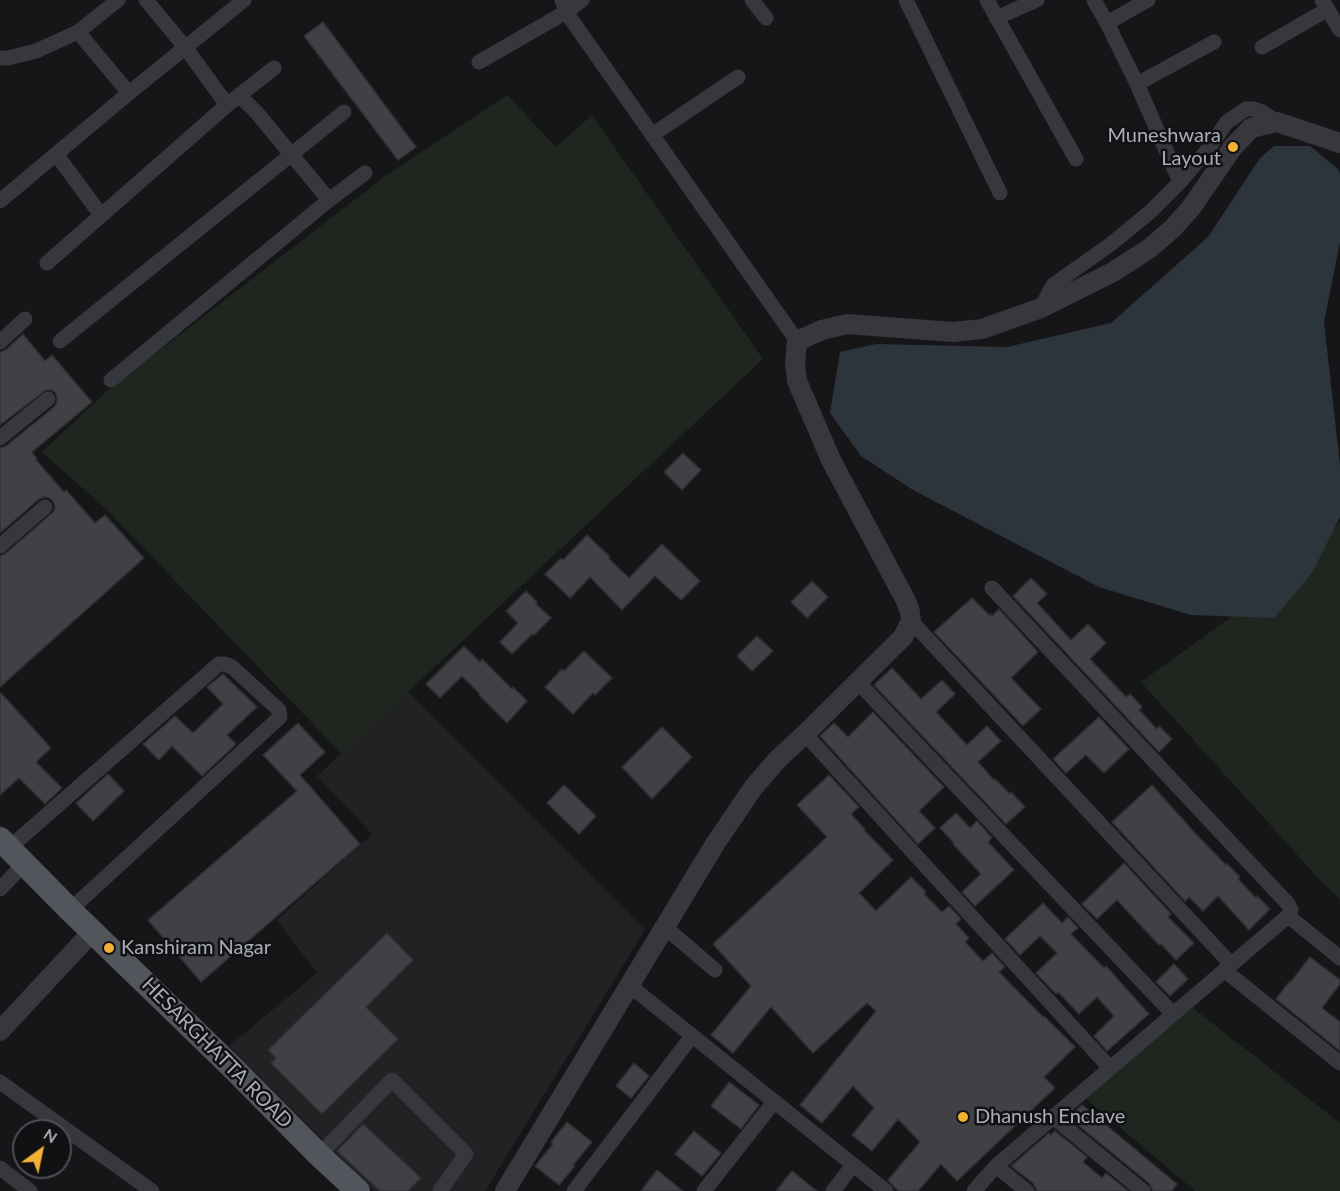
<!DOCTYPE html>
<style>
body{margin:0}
#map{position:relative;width:1340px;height:1191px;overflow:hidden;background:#161618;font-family:Lato,sans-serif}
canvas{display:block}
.north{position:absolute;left:12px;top:1119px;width:60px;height:60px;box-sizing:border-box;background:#111113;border:2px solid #4d4f55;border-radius:50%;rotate:33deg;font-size:16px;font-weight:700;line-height:24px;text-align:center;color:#a8adb8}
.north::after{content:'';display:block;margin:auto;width:21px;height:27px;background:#f2b134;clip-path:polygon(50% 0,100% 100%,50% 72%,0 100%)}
</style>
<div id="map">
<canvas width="1340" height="1191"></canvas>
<div class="north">N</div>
</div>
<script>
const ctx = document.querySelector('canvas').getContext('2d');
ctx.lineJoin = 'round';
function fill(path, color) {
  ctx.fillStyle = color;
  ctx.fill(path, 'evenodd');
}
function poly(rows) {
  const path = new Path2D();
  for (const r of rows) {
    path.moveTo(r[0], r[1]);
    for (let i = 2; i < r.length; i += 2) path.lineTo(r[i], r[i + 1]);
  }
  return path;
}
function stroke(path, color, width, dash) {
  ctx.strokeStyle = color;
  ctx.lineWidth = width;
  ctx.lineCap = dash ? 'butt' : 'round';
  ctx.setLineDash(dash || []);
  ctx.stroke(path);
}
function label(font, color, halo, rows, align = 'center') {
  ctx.font = font + ' Lato,sans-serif';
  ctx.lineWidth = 5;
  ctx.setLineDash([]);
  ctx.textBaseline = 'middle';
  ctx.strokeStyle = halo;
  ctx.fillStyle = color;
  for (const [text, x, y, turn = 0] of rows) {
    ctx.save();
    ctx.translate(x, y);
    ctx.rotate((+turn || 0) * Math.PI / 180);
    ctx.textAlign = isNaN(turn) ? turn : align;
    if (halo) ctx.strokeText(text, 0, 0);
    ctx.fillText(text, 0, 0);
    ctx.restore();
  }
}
fill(poly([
 [408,692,645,930,485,1191,374,1191,229,1046,317,973,277,920,372,834,317,776]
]), '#222225');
fill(poly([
 [507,95,556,147,592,115,763,359,342,754,106,509,42,452,107,391,384,177],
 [1340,522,1340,899,1320,880,1141,682,1280,582],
 [1193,1008,1340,1123,1340,1191,1195,1191,1084,1097]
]), '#1e261f');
fill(poly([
 [1274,146,1310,146,1338,169,1340,174,1340,242,1324,322,1340,465,1340,517,1312,573,1274,618,1191,615,1099,587,913,490,861,456,830,413,840,352,876,344,1007,347,1111,323,1208,237,1260,158]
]), '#2c353c');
const building = poly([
 [323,22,416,147,398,160,304,36,323,22],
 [23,334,45,361,52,355,92,402,32,452,37,459,36,460,64,492,66,490,95,523,105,515,144,558,0,687,0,556,6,553,51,514,54,511,55,506,53,501,49,498,44,497,39,499,0,533,0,448,6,446,54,407,57,402,57,397,55,392,51,390,46,390,0,425,0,352,7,349,23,334],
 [683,453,701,470,682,490,664,472,683,453],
 [587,535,610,557,609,559,629,578,662,544,700,581,681,600,655,576,622,610,590,577,570,598,545,574,561,558,563,560,587,535],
 [1031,578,1047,594,1037,603,1071,640,1088,624,1106,643,1090,659,1126,697,1130,694,1142,707,1139,710,1157,729,1159,726,1172,739,1159,752,1013,596,1031,578],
 [812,581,828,597,807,618,791,602,812,581],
 [526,591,537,602,536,604,551,618,534,635,532,634,512,654,500,642,518,623,506,611,526,591],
 [972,598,989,615,990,614,992,616,999,609,1038,652,1011,678,1041,709,1023,726,934,632,972,598],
 [757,636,773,651,752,671,737,656,757,636],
 [464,646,480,662,482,659,512,689,513,687,527,701,507,723,479,695,480,694,462,676,440,698,426,684,464,646],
 [584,651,612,678,595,695,593,693,573,714,545,687,562,669,564,671,584,651],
 [892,668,921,699,942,680,955,694,936,712,967,745,987,726,1001,741,978,762,994,780,995,779,1010,794,1011,792,1025,807,1006,824,874,685,892,668],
 [223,674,257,707,227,735,236,744,202,776,172,746,159,760,143,744,175,716,193,733,223,704,207,687,223,674],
 [0,692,51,748,36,762,62,788,45,804,19,778,0,795,0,692],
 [873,712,944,787,919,811,935,828,918,844,820,736,834,723,848,737,873,712],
 [1099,717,1129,749,1104,773,1086,755,1066,773,1053,759,1099,717],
 [298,723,325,752,300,775,360,844,201,982,148,920,297,791,263,755,298,723],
 [662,727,692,757,652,799,622,767,662,727],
 [108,774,124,791,93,821,76,803,108,774],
 [829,775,859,807,851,814,865,829,864,830,893,860,859,893,876,911,911,877,926,892,924,894,942,912,949,906,961,919,956,924,969,938,965,942,983,961,992,953,1005,967,999,972,1043,1017,1044,1016,1075,1047,1044,1077,1055,1088,957,1181,941,1164,918,1191,899,1191,895,1188,888,1180,920,1142,898,1119,872,1151,852,1135,874,1108,853,1086,822,1123,800,1105,876,1011,867,1003,813,1053,771,1007,733,1053,711,1035,751,986,713,944,827,837,797,805,829,775],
 [564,785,596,816,579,834,547,803,564,785],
 [1152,785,1195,833,1226,865,1227,864,1240,877,1238,879,1256,898,1257,896,1270,909,1249,930,1218,896,1203,911,1189,897,1185,901,1112,822,1152,785],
 [956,813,970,828,977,821,992,838,988,842,1014,870,975,906,962,892,981,874,953,844,954,843,940,828,956,813],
 [1124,863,1171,914,1168,917,1194,943,1176,960,1161,944,1159,945,1117,900,1097,919,1082,904,1124,863],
 [1043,903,1062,923,1068,917,1078,928,1071,934,1104,968,1106,966,1149,1014,1107,1051,1094,1036,1114,1016,1097,997,1079,1014,1058,992,1056,994,1036,973,1057,953,1040,936,1020,955,1005,939,1043,903],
 [387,933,413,960,366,1007,398,1039,322,1114,271,1063,276,1058,268,1050,387,933],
 [1310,957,1340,980,1340,984,1322,1008,1340,1022,1340,1051,1276,999,1289,982,1290,983,1310,957],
 [1174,964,1188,979,1170,996,1156,982,1174,964],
 [634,1063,649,1076,631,1098,616,1086,634,1063],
 [729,1082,759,1105,741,1129,711,1106,729,1082],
 [1082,1105,1177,1184,1172,1191,1153,1191,1149,1183,1068,1117,1082,1105],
 [567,1122,592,1142,573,1165,575,1166,559,1185,535,1166,553,1144,551,1142,567,1122],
 [363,1124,421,1178,408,1191,380,1191,337,1151,363,1124],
 [694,1131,721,1153,702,1176,675,1154,694,1131],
 [1055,1131,1087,1157,1083,1162,1102,1178,1106,1173,1128,1191,1037,1191,1033,1183,1011,1166,1049,1133,1051,1135,1055,1131],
 [657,1170,683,1191,641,1191,657,1170],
 [792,1171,817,1191,776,1191,792,1171]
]);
fill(building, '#404145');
stroke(building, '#303034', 1.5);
stroke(poly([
 [146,0,185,47,227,105],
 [562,0,566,12,797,341],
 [752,0,766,18],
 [906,0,1000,193],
 [987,0,1076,159],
 [1094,0,1107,23,1137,84,1180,182,1209,148,1227,122,1246,109,1254,109,1262,112,1277,122],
 [1322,0,1340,30],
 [996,18,1037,0],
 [1107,23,1148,0],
 [78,32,129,93],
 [1262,47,1328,9],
 [0,58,8,58,36,51,78,32,118,0],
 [479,62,566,12,582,0],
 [1137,84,1214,42],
 [239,95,257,113,329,200,365,173],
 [652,135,738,77],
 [56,154,101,215],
 [0,201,129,93,244,0],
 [47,263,227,105,274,68],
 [1041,308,1053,285,1111,244,1150,212,1180,182],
 [60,341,344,112],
 [0,342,25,319],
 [111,380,329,200],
 [0,438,48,399],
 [0,546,45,507],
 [911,621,1231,964],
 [857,681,1173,1014],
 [805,734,1110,1068],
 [9,848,219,664,225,664,232,667,279,710,280,717,70,910],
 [0,889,25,863],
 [1288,916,1340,958],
 [665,927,715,970],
 [1224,970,1340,1063],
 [629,985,886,1191],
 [0,1082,152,1191],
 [1053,1117,1143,1191],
 [319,1155,392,1080,466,1154,440,1191],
 [996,1166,1027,1191],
 [0,1168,30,1191],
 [574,1191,692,1036],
 [704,1191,774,1102],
 [833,1191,853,1165],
 [974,1191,996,1166,1288,916,1291,910,1288,904,992,588]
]), '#37383d', 15);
stroke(poly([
 [0,1031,93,931],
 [505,1191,715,844,753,788,777,760,805,734,903,637,911,621,910,612,906,601,831,460,797,381,795,363,797,341,822,330,847,324,953,332,982,329,1041,308,1113,272,1150,248,1173,228,1191,208,1233,147,1251,128,1277,122,1340,143]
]), '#37383d', 20);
stroke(poly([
 [0,839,70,910,233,1068,319,1155,358,1191]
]), '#53555c', 24);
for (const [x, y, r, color] of [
 [1233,147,6,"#f2b134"],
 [109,948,6,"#f2b134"],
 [963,1117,6,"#f2b134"]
]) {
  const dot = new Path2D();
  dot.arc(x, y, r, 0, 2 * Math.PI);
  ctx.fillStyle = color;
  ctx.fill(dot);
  stroke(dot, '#111113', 2);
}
label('20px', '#a8adb8', '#111113', [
 ["Muneshwara",1221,136,"right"],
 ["Layout",1221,159,"right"],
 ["Kanshiram Nagar",121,948],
 ["Dhanush Enclave",975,1117]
], 'left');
label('20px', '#a8adb8', '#111113', [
 ["HESARGHATTA ROAD",217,1053,45]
]);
</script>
